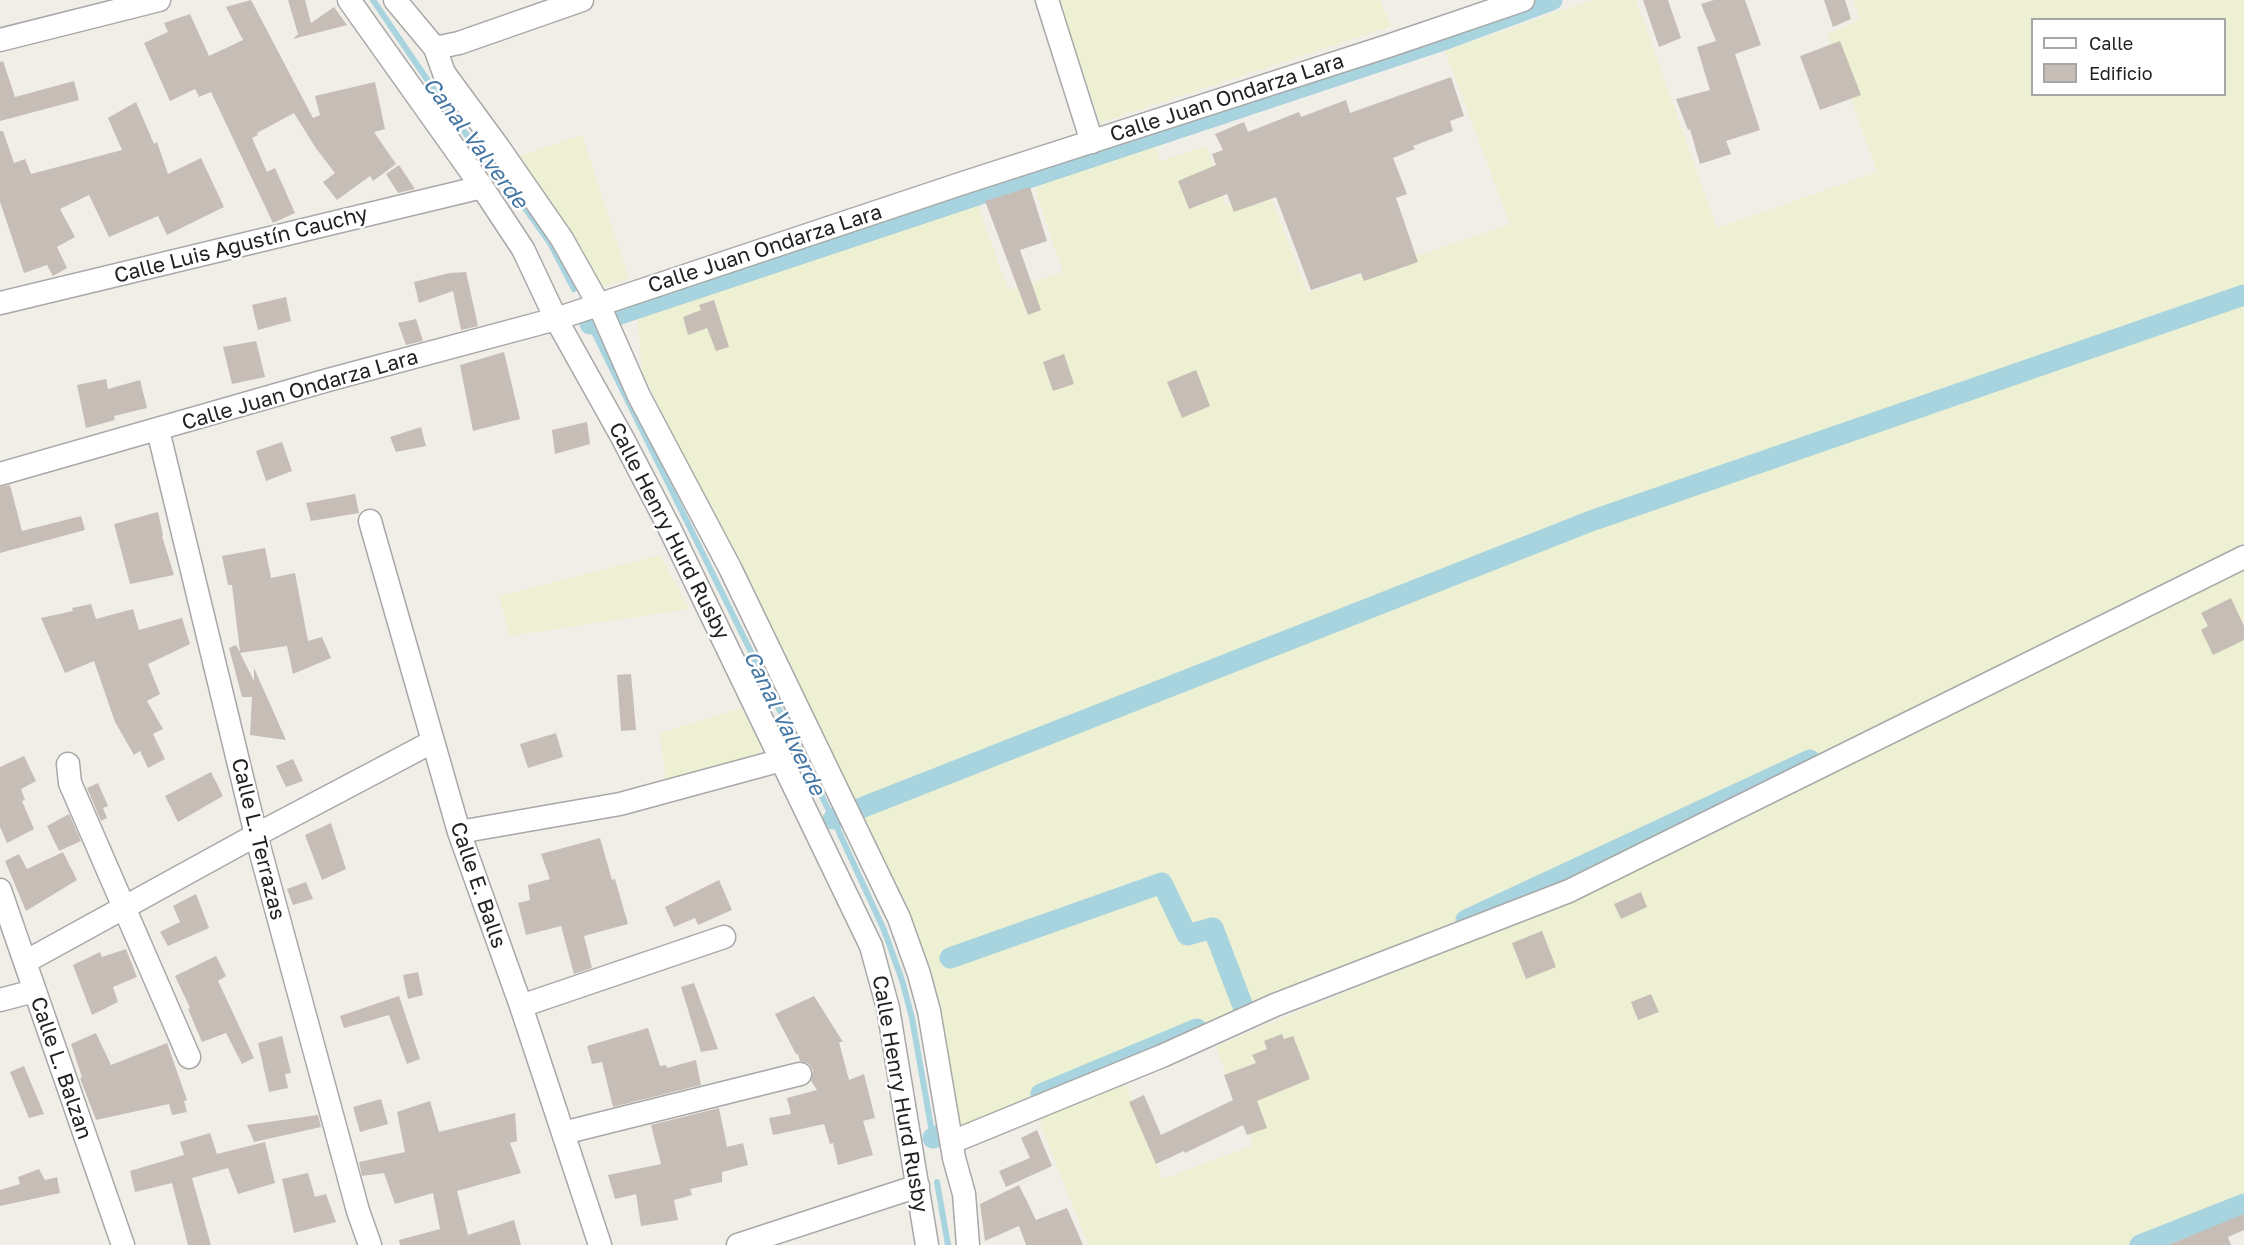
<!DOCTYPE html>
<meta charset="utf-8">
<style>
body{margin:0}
#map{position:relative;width:2244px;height:1245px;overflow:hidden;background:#f1eee8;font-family:"Golos Text",sans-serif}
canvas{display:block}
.legend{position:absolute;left:2031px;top:18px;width:195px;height:78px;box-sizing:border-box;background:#fff;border:2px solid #a6a6a6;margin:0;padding:8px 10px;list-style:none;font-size:18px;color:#212121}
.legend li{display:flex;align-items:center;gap:12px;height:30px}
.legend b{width:30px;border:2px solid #a6a6a6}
</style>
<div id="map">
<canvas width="2244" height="1245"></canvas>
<ul class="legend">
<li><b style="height:8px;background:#fff"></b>Calle</li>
<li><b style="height:16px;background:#c6bdb6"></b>Edificio</li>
</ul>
</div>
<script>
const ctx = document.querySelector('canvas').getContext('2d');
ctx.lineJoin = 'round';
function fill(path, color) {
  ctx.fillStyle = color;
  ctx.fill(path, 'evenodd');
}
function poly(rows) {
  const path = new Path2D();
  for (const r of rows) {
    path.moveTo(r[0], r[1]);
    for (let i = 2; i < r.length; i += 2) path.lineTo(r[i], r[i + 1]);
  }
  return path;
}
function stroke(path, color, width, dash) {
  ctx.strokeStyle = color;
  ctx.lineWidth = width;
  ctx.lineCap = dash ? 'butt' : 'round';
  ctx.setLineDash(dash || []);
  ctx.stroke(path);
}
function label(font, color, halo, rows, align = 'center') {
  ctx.font = font + ' "Golos Text",sans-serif';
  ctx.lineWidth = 5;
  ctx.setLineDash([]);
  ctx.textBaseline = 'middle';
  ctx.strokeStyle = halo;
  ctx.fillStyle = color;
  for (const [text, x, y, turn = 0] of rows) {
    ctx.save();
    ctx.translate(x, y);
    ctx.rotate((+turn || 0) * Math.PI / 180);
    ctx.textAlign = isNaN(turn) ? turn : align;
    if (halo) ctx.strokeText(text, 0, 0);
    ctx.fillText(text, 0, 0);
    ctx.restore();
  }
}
fill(poly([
 [1059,0,1380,0,1391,26,1100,123],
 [1592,0,1636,0,1717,228,1877,172,1828,34,1860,20,1853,0,2244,0,2244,549,1571,879,958,1129,938,1002,642,371,637,314,717,287,978,205,1008,290,1063,272,1033,183,1155,144,1160,161,1207,146,1226,207,1267,188,1308,293,1510,224,1445,51],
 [2032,20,2224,20,2224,94,2032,94],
 [582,135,629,278,602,287,519,156],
 [660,555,689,609,510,636,499,596],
 [2244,569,2244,1214,2165,1245,1088,1245,1038,1117,1124,1080,1163,1179,1253,1145,1216,1046,1595,888],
 [741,708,761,746,759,754,666,783,660,733]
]), '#eef0d3');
stroke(poly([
 [373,0,454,119,515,194,550,243,574,289],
 [590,324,833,819,884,930,902,980,912,1018,933,1138],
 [937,1182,948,1245]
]), '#a8d4df', 6);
stroke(poly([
 [590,324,1449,38,1552,0],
 [833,819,1591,521,2244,295],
 [1466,920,1810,760],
 [950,958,1162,883,1187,935,1213,928,1244,1009],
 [1041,1094,1197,1029],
 [933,1138,940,1135],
 [2140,1245,2244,1204]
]), '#a8d4df', 21);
fill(poly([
 [251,0,313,118,320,115,315,96,375,82,385,129,374,132,396,164,373,181,370,176,337,200,323,182,335,173,315,147,294,113,257,133,258,135,252,138,267,172,275,168,295,213,273,223,211,92,199,97,195,89,170,101,144,43,168,32,164,23,190,14,209,56,243,40,226,7],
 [288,0,305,0,311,23,334,7,347,25,293,39,298,34],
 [1643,0,1668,0,1681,38,1659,47],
 [1714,0,1745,0,1761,45,1735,54,1760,130,1726,141,1731,154,1700,164,1690,129,1688,130,1676,99,1710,90,1697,47,1716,41,1701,4],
 [1824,0,1845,0,1851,19,1833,27],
 [1840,41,1861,95,1820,110,1800,56],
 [3,61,15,97,74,81,79,100,0,121,0,62],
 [1451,77,1464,116,1450,121,1453,131,1413,146,1415,149,1393,158,1407,194,1396,198,1418,262,1364,281,1361,273,1311,290,1276,197,1234,212,1227,194,1189,209,1178,181,1216,165,1212,154,1223,150,1215,134,1244,122,1248,132,1299,112,1301,117,1346,100,1350,113],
 [136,102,154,144,157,142,168,174,201,158,224,207,167,235,158,216,109,237,89,195,60,209,75,237,57,247,67,268,53,276,47,265,24,273,0,202,0,131,3,131,14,163,25,159,31,174,122,150,108,118],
 [399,165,415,189,398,193,386,174],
 [1030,187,1047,241,1020,250,1041,310,1028,315,985,201],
 [466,272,478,326,461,330,453,291,419,303,414,282,449,273],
 [286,297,291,321,258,330,252,305],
 [714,300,729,347,716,351,707,328,688,335,683,317,701,310,699,305],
 [416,319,423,341,406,345,398,323],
 [256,341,265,377,232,384,223,347],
 [504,352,520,419,473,431,460,365],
 [1064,354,1074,384,1053,391,1043,362],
 [1196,370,1210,406,1182,418,1167,382],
 [106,379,108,389,140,380,147,408,114,416,115,420,86,428,77,385],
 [587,422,590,444,555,454,552,430],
 [421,427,426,446,396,452,390,437],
 [282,442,292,471,266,481,256,451],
 [10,485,22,531,81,516,85,530,0,553,0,487],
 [355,494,359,513,311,521,306,503],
 [158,512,163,535,162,536,174,575,130,584,114,524],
 [265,548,271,578,295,573,308,641,322,637,331,658,293,674,287,646,240,653,254,681,254,668,286,740,250,735,252,697,242,697,229,648,236,645,240,652,232,585,228,585,222,556],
 [2231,598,2244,626,2244,640,2213,655,2201,630,2208,626,2201,613],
 [91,604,96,619,133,609,139,630,182,618,190,644,148,664,160,694,147,701,163,729,153,734,165,759,148,768,140,751,134,755,115,722,94,661,65,673,41,618,73,611,72,608],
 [631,674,636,730,621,731,617,675],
 [556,733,563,757,528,768,520,744],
 [24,756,36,781,21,789,25,800,22,801,34,829,7,843,0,827,0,767],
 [293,759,303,781,286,787,276,766],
 [211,772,223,796,178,822,165,796],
 [98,783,108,806,103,808,107,818,101,821,87,788],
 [69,814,81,841,59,851,47,826],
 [331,823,346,869,322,880,305,835],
 [600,838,612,880,615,879,628,924,584,936,592,968,574,974,561,926,526,935,518,903,530,900,528,885,550,879,541,854],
 [63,852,77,880,26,911,5,861,19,854,27,869],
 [719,880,732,910,698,925,695,918,674,927,665,907],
 [306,882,313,899,293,905,287,889],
 [1641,892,1647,907,1621,919,1614,904],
 [196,894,209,928,168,946,160,932,180,922,173,906],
 [1542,931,1556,967,1526,979,1512,943],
 [126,949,137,977,113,987,118,1002,92,1015,73,965,100,952,102,957],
 [216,956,226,976,218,981,254,1058,242,1064,226,1033,202,1042,188,1009,190,1008,175,976],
 [418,972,423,995,408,999,403,975],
 [694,983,718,1049,701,1052,681,987],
 [1651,994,1659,1012,1638,1020,1631,1002],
 [399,996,420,1059,407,1064,389,1015,344,1028,340,1016],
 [814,996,843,1042,839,1042,849,1080,864,1074,875,1118,863,1121,873,1155,838,1165,833,1143,830,1144,824,1124,773,1135,769,1118,791,1114,787,1098,817,1090,811,1081,813,1070,809,1064,800,1061,798,1054,796,1054,775,1014],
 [648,1028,660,1066,666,1065,667,1068,696,1060,701,1085,613,1107,602,1062,592,1064,587,1046],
 [96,1033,111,1065,167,1043,187,1100,184,1101,187,1112,172,1115,169,1104,96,1120,80,1078,82,1077,71,1044],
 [1282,1034,1284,1039,1293,1036,1310,1079,1257,1101,1267,1128,1247,1135,1243,1125,1185,1153,1184,1151,1156,1164,1129,1102,1144,1095,1161,1135,1233,1100,1224,1075,1256,1063,1252,1055,1267,1049,1264,1041],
 [282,1036,291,1073,285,1074,288,1088,269,1092,258,1043],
 [24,1066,44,1114,29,1118,10,1072],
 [381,1099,388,1124,360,1132,353,1107],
 [430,1101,439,1132,515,1113,517,1141,510,1143,521,1173,457,1191,468,1235,514,1220,521,1245,400,1245,399,1240,440,1229,433,1193,395,1204,384,1173,362,1176,359,1162,405,1152,397,1112],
 [719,1108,727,1147,743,1143,748,1165,722,1172,722,1182,690,1189,692,1195,674,1200,678,1220,641,1226,636,1194,615,1199,608,1175,661,1164,651,1125],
 [318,1115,321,1127,254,1142,247,1125],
 [1037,1130,1052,1166,1006,1187,999,1171,1030,1158,1021,1138],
 [210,1133,217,1154,265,1142,275,1183,238,1194,228,1168,192,1178,211,1245,188,1245,172,1183,135,1192,130,1171,184,1155,180,1142],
 [39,1169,45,1180,57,1177,60,1193,0,1206,0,1190,20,1184,18,1177],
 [308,1173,315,1197,326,1194,336,1222,294,1233,282,1179],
 [1019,1185,1036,1220,1067,1208,1083,1245,1026,1245,1019,1226,985,1241,980,1204],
 [2244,1214,2244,1230,2228,1237,2231,1245,2168,1245]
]), '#c6bdb6');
const minor = poly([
 [349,0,482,187,523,249,556,319,622,437,669,527,871,946,888,1008,927,1245],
 [395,0,435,48,444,73,499,148,562,239,599,305,639,396,730,568,899,918,919,974,929,1011,954,1158,964,1194,968,1245],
 [1047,0,1092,142],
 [0,40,159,0],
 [435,48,459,43,582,0],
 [0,303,482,187],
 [158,430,256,835,358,1211,370,1245],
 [0,474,328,380,556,319,963,183,1388,46,1523,0],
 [370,521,459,832,521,1006,600,1245],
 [68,764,70,783,189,1057],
 [459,832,620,804,782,760],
 [0,890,123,1245],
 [25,962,256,835,432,742],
 [0,1000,34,991],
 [521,1006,724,937],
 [563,1133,800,1074],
 [952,1142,1162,1056,1275,1005,1569,891,2244,557],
 [738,1245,918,1186]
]);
stroke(minor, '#a8a8a8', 25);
stroke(minor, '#fff', 22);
label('21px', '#212121', '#fff', [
 ["Calle Juan Ondarza Lara",1227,98,-18],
 ["Calle Luis Agustín Cauchy",241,245,-14],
 ["Calle Juan Ondarza Lara",765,249,-18],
 ["Calle Juan Ondarza Lara",300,390,-16],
 ["Calle Henry Hurd Rusby",669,531,63],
 ["Calle L. Terrazas",258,839,76],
 ["Calle E. Balls",478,885,71],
 ["Calle L. Balzan",61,1068,71],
 ["Calle Henry Hurd Rusby",900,1094,80]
]);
label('italic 22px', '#4476a3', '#fff', [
 ["Canal Valverde",475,143,53],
 ["Canal Valverde",784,723,64]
]);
</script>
